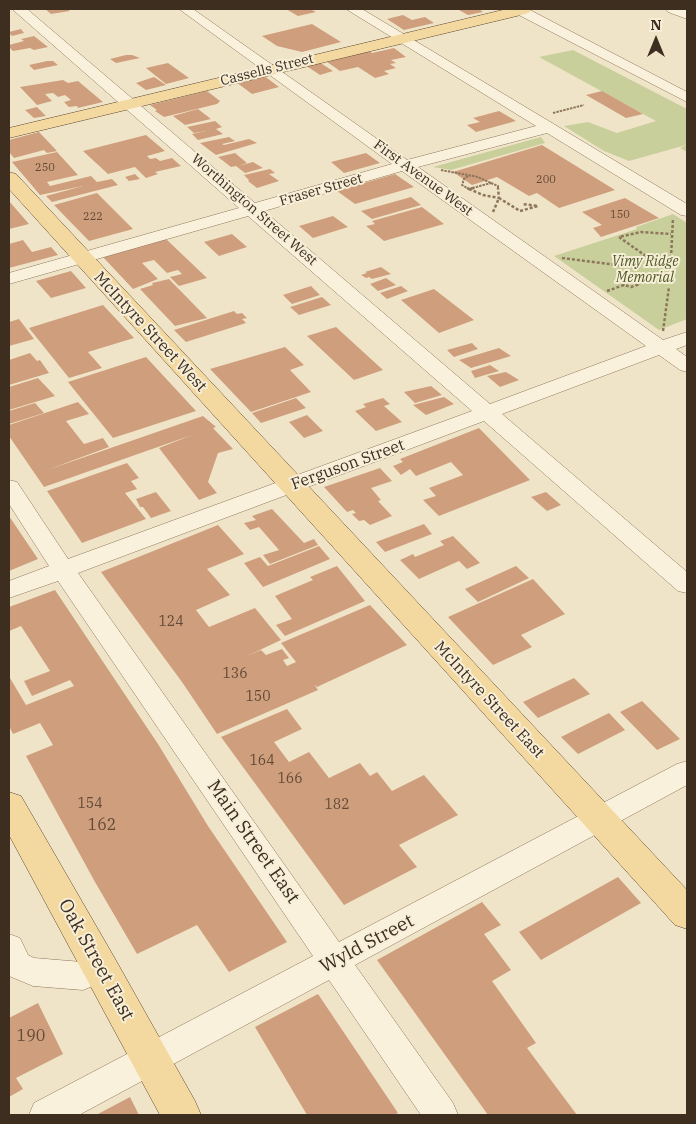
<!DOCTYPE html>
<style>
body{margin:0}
#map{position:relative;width:696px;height:1124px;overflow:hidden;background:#f0e4c8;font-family:"IBM Plex Serif",serif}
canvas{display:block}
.frame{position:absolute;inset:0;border:10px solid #3d2e20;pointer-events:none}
.north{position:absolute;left:631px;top:15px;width:50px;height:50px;-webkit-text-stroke:4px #f7eed8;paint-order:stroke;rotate:0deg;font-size:14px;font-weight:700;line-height:20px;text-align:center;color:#3d2e20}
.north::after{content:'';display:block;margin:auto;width:18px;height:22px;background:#3d2e20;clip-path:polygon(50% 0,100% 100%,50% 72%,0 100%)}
</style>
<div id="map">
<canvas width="696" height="1124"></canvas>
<div class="frame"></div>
<div class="north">N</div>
</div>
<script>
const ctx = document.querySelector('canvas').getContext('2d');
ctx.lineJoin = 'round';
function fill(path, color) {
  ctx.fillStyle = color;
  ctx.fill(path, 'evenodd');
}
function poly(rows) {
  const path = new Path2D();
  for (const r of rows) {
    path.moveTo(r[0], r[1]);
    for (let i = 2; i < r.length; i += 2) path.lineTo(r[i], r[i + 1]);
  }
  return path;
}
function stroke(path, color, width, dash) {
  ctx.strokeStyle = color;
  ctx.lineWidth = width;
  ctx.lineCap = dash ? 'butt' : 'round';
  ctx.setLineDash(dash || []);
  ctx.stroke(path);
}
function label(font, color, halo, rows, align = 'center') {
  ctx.font = font + ' "IBM Plex Serif",serif';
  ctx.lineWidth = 4;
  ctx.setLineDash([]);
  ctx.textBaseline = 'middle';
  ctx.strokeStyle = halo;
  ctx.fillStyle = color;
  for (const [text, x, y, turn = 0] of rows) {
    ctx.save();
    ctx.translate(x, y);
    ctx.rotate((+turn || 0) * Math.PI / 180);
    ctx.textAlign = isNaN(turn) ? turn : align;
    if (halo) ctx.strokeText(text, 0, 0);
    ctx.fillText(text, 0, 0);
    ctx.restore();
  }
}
fill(poly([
 [573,50,687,109,687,152,680,148,686,145,629,161,604,151,564,126,588,122,617,133,656,121,539,57],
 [541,137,545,143,451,170,433,167],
 [673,214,687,223,687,319,659,330,554,256,637,229,636,227]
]), '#c9cf9b');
fill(poly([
 [45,9,67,9,70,11,51,14],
 [286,9,310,9,316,12,298,16],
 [457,9,479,9,483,12,468,15],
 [403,15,412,20,425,17,434,23,404,30,387,19],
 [312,24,341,42,302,52,277,46,262,36],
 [21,29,24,33,12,36,9,33,9,32],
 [34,36,48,47,34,50,30,48,13,51,9,47,9,45,24,41,21,39],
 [394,48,406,57,391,60,396,63,390,64,396,68,384,71,389,74,375,78,358,67,340,71,327,62,369,51,372,53],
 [126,55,132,55,140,58,116,63,110,59],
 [47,61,53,61,58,65,34,70,29,65],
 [319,62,333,71,320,75,305,65],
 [168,63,189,78,166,84,146,68],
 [263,75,279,87,252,94,236,82],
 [154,77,166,85,146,90,136,83],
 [63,80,68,83,78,81,103,102,78,108,77,106,69,107,64,102,71,100,65,95,58,97,53,93,45,94,52,101,37,105,20,87],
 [207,91,220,101,217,104,164,117,155,111,157,110,150,105],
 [602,91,643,114,626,118,586,95],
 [37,107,46,116,34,118,25,110],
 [198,109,211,119,185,125,173,116],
 [499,111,516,121,476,132,467,125,480,122,473,118],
 [215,121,222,127,216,129,223,134,198,140,192,134,206,131,194,133,187,127],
 [39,132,57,151,47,153,44,150,14,158,9,152,9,140],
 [146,135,165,151,147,156,150,159,156,158,160,161,172,158,181,166,155,172,158,174,146,178,135,167,108,174,83,151],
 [229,137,235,141,222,144,224,145,249,139,257,143,216,155,200,143],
 [542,145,615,190,559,208,537,193,529,196,497,177,472,185,453,172],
 [57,152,78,175,47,182,50,186,91,176,97,182,112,179,118,185,52,202,46,196,83,186,40,195,12,162],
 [235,153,247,163,238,166,253,162,263,168,245,173,236,166,231,167,218,157],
 [366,153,380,163,344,173,331,162],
 [270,169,275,173,269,174,279,181,257,188,248,181,249,180,244,175],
 [135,174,140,179,129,181,125,177],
 [395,174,414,187,355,204,337,191],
 [97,193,133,229,89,241,54,205],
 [411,197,421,205,372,219,361,211],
 [625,198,659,218,601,237,593,228,602,225,582,212],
 [9,201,29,224,9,229],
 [422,207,444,224,384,241,366,226,375,224,372,221],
 [333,216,348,227,313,238,299,226],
 [232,234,247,247,219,256,204,242],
 [166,239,207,278,179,286,170,277,182,274,178,270,167,273,154,260,142,263,158,279,133,289,103,257],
 [23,240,32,252,51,247,58,255,9,268,9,244],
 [381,267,391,274,372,279,369,277,366,278,361,275,367,273,365,272],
 [71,271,86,288,51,298,36,281],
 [386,278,396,285,378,291,370,284],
 [169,279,207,318,175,326,140,289,153,285,152,283],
 [311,286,320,295,292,304,283,295],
 [401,286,408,291,387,299,380,293],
 [434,289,474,320,439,333,401,300],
 [322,297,331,305,299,315,290,307],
 [103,305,134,338,88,352,102,368,69,378,29,328],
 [234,311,237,314,242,313,247,318,242,319,246,323,186,342,174,330],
 [19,319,34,339,9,346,9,322],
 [336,327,383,370,354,380,307,336],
 [472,343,478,349,454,357,447,350],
 [285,347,304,365,290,370,311,392,251,412,210,369],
 [499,348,511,356,471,368,459,360],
 [30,353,37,361,40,360,49,373,9,385,9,360],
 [146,357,196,411,113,438,68,382],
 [490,365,499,371,475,378,471,371],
 [506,372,519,380,500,387,487,376],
 [38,378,55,396,9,410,9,387],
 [431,386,442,395,415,403,404,392],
 [444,397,454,404,426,415,413,405],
 [296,398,306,408,261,423,252,413],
 [383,398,390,404,384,406,402,422,376,431,355,411,366,407,363,404],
 [78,402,89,414,66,421,84,444,103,438,109,447,47,470,203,416,216,427,213,428,233,449,218,453,208,482,217,493,199,500,159,448,192,435,44,487,9,436,9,425],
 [35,403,44,413,9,424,9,411],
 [307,415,323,431,304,438,289,422],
 [479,428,530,480,439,516,423,500,436,496,429,488,463,475,451,462,416,476,410,469,401,475,393,466,403,462,400,459],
 [127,463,139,478,131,481,137,489,125,493,146,519,82,543,47,491],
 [380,468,392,481,371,488,381,500,378,501,392,516,370,525,364,520,359,521,352,514,356,513,353,510,347,512,324,487],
 [156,492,171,511,151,518,143,507,140,507,136,499],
 [546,492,561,505,547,511,531,497],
 [272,509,304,543,314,539,318,545,270,564,263,555,279,550,259,527,250,530,244,523,256,520,252,516],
 [9,516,38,559,9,571],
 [424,524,432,534,385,552,376,542],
 [218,525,244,554,207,569,230,595,196,610,209,627,255,608,281,640,247,656,261,650,266,655,282,649,289,658,283,660,287,666,296,662,281,643,370,605,407,645,317,687,314,684,318,690,217,734,182,682,101,572],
 [453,536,480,563,467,569,459,561,419,579,400,560,413,554,415,557,444,545,440,541],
 [319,546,330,559,263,587,244,563,260,557,268,566],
 [337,566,365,601,285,636,276,625,292,619,275,596,313,580,310,577],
 [516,566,529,578,478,602,465,589],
 [533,579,565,614,521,635,532,647,493,665,448,617],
 [55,590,158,744,208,826,287,942,229,972,197,925,137,954,95,882,26,756,53,745,40,723,13,734,9,726,9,678,10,678,26,705,74,686,70,680,32,696,24,681,50,671,21,626,9,631,9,607],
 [574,678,590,694,538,718,523,702],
 [642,701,680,739,657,750,620,712],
 [287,709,302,729,274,742,289,762,309,752,329,778,360,763,370,776,377,772,392,791,424,775,458,815,399,845,417,867,344,905,221,737],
 [609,713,625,730,578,754,561,737],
 [618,877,641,903,541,960,519,932],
 [482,902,501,925,484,934,511,970,492,981,536,1043,527,1048,577,1115,488,1115,377,960],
 [318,994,398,1113,393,1115,307,1115,255,1027],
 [38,1003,63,1054,16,1078,23,1089,9,1097,9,1018],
 [130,1097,139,1115,96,1115]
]), '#cf9f7d');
const minor = poly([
 [12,9,27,9,255,203,392,164,179,9,193,9,407,160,536,126,346,9,362,9,687,204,687,216,681,215,547,133,418,167,663,340,687,332,687,345,676,349,687,357,687,372,680,370,659,355,502,414,687,572,687,593,678,591,484,421,78,573,339,942,677,764,687,761,687,785,355,965,453,1103,458,1115,421,1115,329,980,79,1115,29,1115,34,1103,313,956,58,581,9,598,9,581,49,566,9,504,9,480,17,482,68,559,472,411,248,216,9,284,9,273,239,208,12,9],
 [402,171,646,346,490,404,264,211,402,171],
 [511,9,528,9,687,92,687,102,513,12,511,9],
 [666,9,687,10,687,19,668,12,666,9],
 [9,934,20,938,28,955,34,958,82,962,101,954,112,958,117,968,112,978,83,990,33,986,9,976,9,934]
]);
const major = poly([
 [507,9,533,9,530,12,525,14,9,138,9,128,507,9],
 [9,172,16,174,687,890,687,929,675,925,9,189,9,172],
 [9,792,21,796,114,957,195,1101,201,1115,160,1115,9,835,9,792]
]);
stroke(minor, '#8d765c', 1);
stroke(major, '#5b4430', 1);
stroke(poly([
 [553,113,584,105],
 [441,170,478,177,491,183],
 [468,176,464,179,462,185,469,189],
 [491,183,498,186,498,189],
 [469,189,491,183]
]), '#8d765c', 2, [2.5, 1]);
stroke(poly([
 [467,188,469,189],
 [474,188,469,189,483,195,499,198,498,188],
 [493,212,499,198,520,211,538,206,522,204],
 [562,258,641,268],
 [671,258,673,218],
 [650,259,619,237,641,232,671,234],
 [629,278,635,279,640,284,631,287,624,285,622,280,629,278],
 [639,282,651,280],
 [607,291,624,285],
 [663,331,669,287]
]), '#8d765c', 2.5, [3, 2]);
fill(minor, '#faf1dc');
fill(major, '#f3d9a0');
label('11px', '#624a37', null, [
 ["250",45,168],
 ["200",546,180],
 ["150",620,215],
 ["222",93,217]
]);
label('14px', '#3d2e20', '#f7eed8', [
 ["Cassells Street",267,70,-14],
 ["First Avenue West",423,178,36],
 ["Fraser Street",321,190,-16],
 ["Worthington Street West",254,210,41]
]);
label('italic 14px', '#4d5a26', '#f7eed8', [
 ["Vimy Ridge",645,262],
 ["Memorial",645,278]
]);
label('14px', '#624a37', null, [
 ["124",171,622],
 ["136",235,674],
 ["150",258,697],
 ["164",262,761],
 ["166",290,779],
 ["154",90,804],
 ["182",337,805]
]);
label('16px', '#3d2e20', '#f7eed8', [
 ["McIntyre Street West",150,332,47],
 ["Ferguson Street",348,465,-20],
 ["McIntyre Street East",489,700,47]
]);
label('16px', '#624a37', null, [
 ["162",102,825],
 ["190",31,1036]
]);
label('19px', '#3d2e20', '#f7eed8', [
 ["Main Street East",253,842,55],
 ["Wyld Street",367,944,-28],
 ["Oak Street East",96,960,61]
]);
</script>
